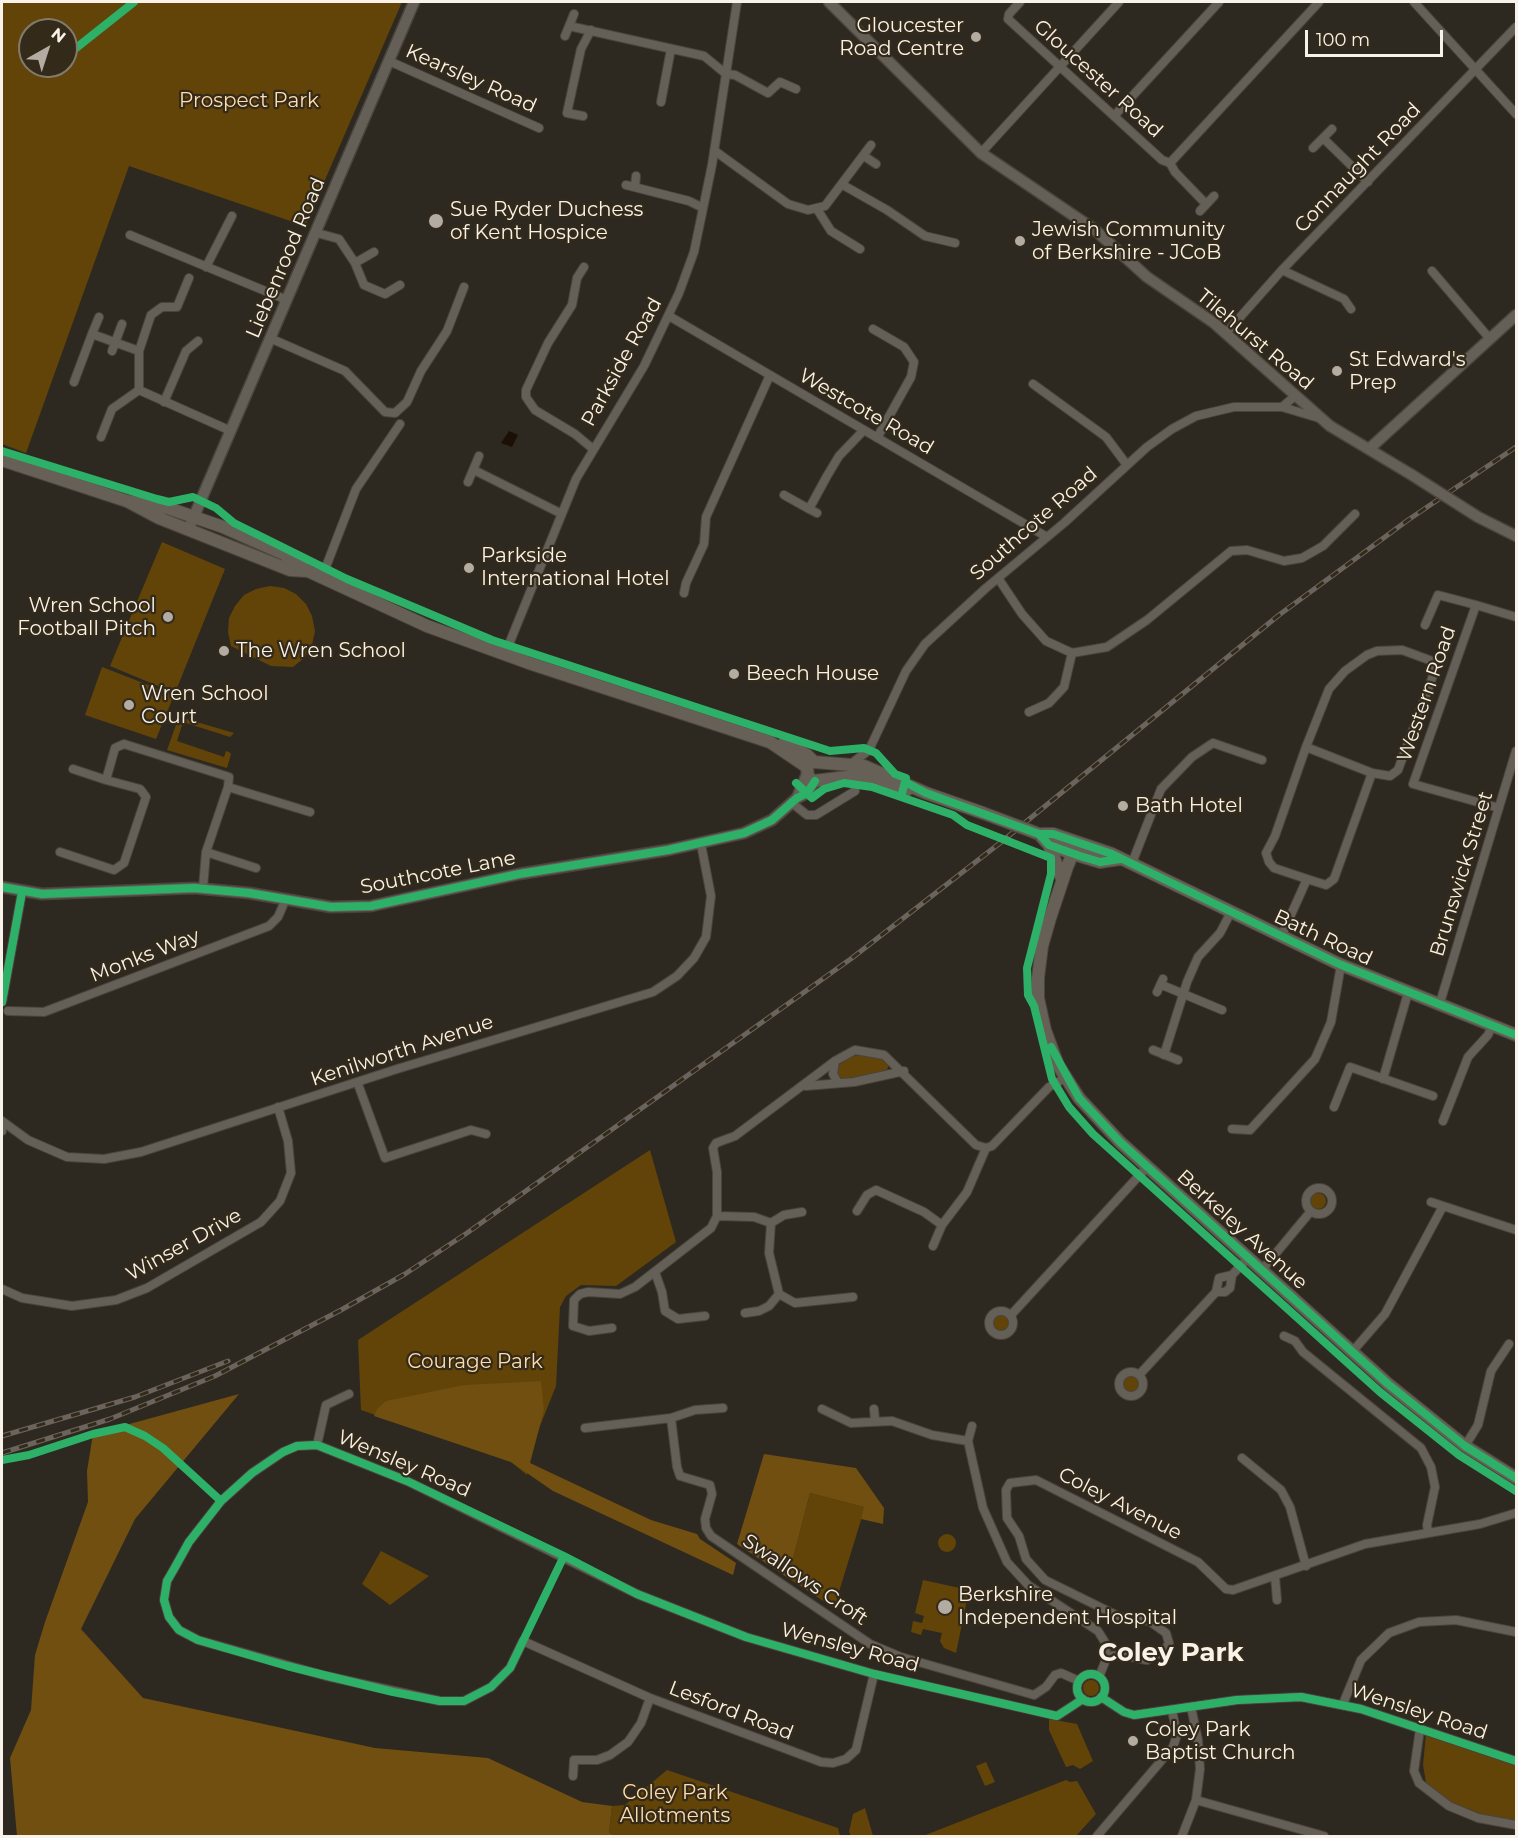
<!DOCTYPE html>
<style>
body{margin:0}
#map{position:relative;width:1518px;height:1838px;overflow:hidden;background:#2e2920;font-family:Montserrat,sans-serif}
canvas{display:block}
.frame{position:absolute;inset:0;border:3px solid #f9f2e9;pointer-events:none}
.north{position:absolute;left:18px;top:18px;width:60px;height:60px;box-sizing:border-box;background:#342a1a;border:2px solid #837a6d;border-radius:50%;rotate:39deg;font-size:16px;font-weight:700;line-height:24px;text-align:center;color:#f9f2e9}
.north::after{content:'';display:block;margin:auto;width:21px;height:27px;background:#b2aca3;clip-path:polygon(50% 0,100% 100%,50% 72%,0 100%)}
.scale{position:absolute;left:1305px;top:30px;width:138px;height:27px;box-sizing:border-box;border:3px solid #f9f2e9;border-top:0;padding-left:8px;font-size:18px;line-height:21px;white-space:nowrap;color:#f9f2e9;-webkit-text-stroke:4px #342a1a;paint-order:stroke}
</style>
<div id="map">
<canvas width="1518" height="1838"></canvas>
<div class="frame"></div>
<div class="north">N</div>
<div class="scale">100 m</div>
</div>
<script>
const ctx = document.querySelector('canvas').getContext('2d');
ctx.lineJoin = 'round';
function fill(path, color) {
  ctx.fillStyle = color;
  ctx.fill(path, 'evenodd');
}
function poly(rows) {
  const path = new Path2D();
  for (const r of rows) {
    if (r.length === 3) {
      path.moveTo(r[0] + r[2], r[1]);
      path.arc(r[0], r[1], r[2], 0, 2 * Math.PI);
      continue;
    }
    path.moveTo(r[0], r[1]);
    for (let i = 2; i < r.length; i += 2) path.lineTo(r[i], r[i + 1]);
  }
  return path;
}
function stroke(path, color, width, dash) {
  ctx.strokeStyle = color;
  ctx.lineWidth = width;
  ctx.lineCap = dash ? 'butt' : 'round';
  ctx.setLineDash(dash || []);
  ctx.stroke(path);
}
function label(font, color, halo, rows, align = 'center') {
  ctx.font = font + ' Montserrat,sans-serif';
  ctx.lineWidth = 4.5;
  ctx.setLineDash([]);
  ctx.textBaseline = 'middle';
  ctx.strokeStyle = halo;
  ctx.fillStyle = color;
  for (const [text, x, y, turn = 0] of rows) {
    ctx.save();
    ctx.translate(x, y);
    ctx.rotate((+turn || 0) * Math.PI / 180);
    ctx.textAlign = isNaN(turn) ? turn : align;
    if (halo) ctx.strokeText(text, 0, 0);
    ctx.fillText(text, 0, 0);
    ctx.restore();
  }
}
fill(poly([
 [2,2,402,2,305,226,129,166,26,453,2,444],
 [30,30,66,30,66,66,30,66],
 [162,542,225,569,175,693,110,666],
 [270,586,284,588,296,594,306,604,312,616,315,631,312,645,304,658,293,667,271,666,231,646,228,632,229,618,235,606,244,595,256,589],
 [102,667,174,695,156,739,85,715],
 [183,718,234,733,230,737,183,722,177,741,224,757,226,751,229,752,231,754,227,768,167,750,177,722],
 [872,1054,886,1059,889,1065,886,1072,842,1079,837,1075,835,1068,851,1056],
 [650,1150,676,1242,616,1286,581,1285,566,1296,560,1307,556,1386,534,1441,527,1475,511,1462,361,1410,358,1340],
 [1318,1201,8],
 [1001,1323,8],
 [1131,1384,8],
 [810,1493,865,1507,834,1608,788,1578],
 [947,1543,9],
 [381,1551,429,1576,390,1605,362,1584],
 [923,1580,969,1590,956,1653,944,1648,940,1641,942,1633,923,1629,921,1635,911,1632,913,1621,922,1623,924,1616,915,1613],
 [1091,1688,8],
 [1049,1719,1077,1724,1093,1761,1080,1769,1073,1765,1066,1767,1049,1730],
 [1426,1734,1516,1764,1516,1820,1497,1820,1445,1800,1427,1788,1423,1765],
 [986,1762,995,1782,985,1786,976,1766],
 [667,1770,838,1828,840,1836,617,1836,609,1833,612,1806,625,1805],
 [1066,1780,1070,1782,1077,1781,1096,1814,1076,1836,923,1836],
 [865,1808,873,1836,851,1836,849,1832,853,1814]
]), '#624408');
fill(poly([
 [541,1381,544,1410,530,1463,651,1520,697,1534,700,1539,736,1563,733,1575,553,1491,511,1462,374,1416,377,1409,386,1401,464,1385],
 [239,1394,135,1519,81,1629,143,1698,375,1748,488,1758,582,1802,612,1806,609,1833,617,1836,17,1836,10,1758,31,1710,35,1655,45,1622,88,1502,87,1471,93,1434],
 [764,1454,856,1468,884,1508,883,1524,861,1519,864,1507,810,1493,788,1578,737,1544]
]), '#704f11');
fill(poly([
 [509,431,518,435,512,447,501,443]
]), '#1b1003');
const minor = poly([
 [1020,2,1009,14,1008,19,1162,160,1170,163],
 [1414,2,1516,114],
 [569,26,704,56,726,74,735,75,768,93,780,82,796,89],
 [565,36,574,14],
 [389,61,539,128],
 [661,102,671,49],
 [583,116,567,113,581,49,591,30],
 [1114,116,1219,2],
 [1323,138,1368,182],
 [1313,148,1332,129],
 [715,151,788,204,808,210,825,206,871,145],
 [981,153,1119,2],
 [864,156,876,164],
 [1170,163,1319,2],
 [1170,163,1175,172,1206,204],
 [626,185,689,201,703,208],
 [843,185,887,210,925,236,955,243],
 [635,187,636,176],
 [817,209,831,231,860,249],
 [1200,211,1214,196],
 [317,233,339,239,355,263,364,285,385,294,400,285],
 [130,235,287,300],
 [355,263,374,252],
 [206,267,232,216],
 [584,267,577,278,572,305,548,343,526,390,526,397,535,410,575,434,593,449],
 [1282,270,1344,299,1351,309],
 [1432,271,1490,339],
 [189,278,177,307,162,307,151,315,139,351,139,390,231,431],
 [669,316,1047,537],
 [873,329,904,347,914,362,911,377,877,438],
 [1226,333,1282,270,1516,27],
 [92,334,99,317],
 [272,339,345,371,385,412,395,413,407,402,421,371,447,331,464,287],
 [112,351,122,324],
 [74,382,92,334,139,351],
 [1033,384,1106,437,1127,465],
 [164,402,186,351,198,341],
 [1282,407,1319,418],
 [101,437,112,409,139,390],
 [474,470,560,513],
 [468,482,479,456],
 [784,495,809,509],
 [817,513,809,509,827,476,839,456,864,430],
 [322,577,356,489,400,424],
 [998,578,1022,614,1046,641,1072,653,1107,647,1147,620,1231,551,1247,550,1284,561,1302,558,1323,546,1355,514],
 [684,593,686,583,704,544,706,517,770,375],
 [1425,625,1438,595,1476,605],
 [505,654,576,479,644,366,679,293,694,252,712,165,737,2],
 [1029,712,1049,703,1064,687,1072,653],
 [1306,747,1329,689,1345,671,1367,655,1377,651,1402,650,1432,661,1434,673,1398,770,1390,776,1372,773],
 [851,764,869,750,906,671,925,644,986,588,1064,523,1147,447,1172,429,1196,416,1234,407,1282,407,1295,396],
 [73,769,106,780],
 [228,787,310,812],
 [792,803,807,815,816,815,855,791],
 [1499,808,1413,784,1476,605,1516,617],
 [60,852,114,870,124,863,146,797,140,789,106,780,115,748,124,744,229,777,228,787,206,852,203,888],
 [206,852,256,868],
 [1132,863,1161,789,1192,757,1213,743,1262,760],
 [1281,937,1307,879,1274,868,1269,862,1266,853,1275,836,1306,747,1372,773,1334,879,1326,885,1307,879],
 [1162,985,1222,1010],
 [1157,992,1163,979],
 [2,1002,22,892],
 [1439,1006,1516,751],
 [8,1011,44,1012,269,926,278,917,285,901],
 [1153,1050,1178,1060],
 [1164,1055,1187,982,1198,957,1220,933,1231,912],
 [835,1061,833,1074,838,1083],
 [1383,1079,1408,993],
 [358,1084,385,1158,471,1130,486,1134],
 [806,1086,854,1082,904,1071],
 [1334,1107,1350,1067,1433,1096],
 [2,1121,28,1140,67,1157,104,1159,141,1152,397,1069,653,992,677,976,694,958,706,937,711,896,701,844],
 [1443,1121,1468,1057,1488,1035,1492,1026],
 [1232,1129,1250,1130,1315,1059,1331,1022,1341,965],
 [2,1130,2,1131],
 [1319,1201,13],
 [1431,1202,1516,1230],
 [857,1211,867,1195,876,1190,924,1212,942,1225],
 [717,1216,754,1217,771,1223,769,1253,779,1294,795,1303,853,1297],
 [771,1223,784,1215,802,1212],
 [933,1246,942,1225,967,1192,986,1148,992,1146,1049,1087,1065,1078],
 [1262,1270,1311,1211],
 [655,1272,662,1292,665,1311,678,1319,705,1316],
 [2,1289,22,1298,72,1306,116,1300,147,1288,261,1222,280,1201,291,1173,288,1141,278,1107],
 [1216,1292,1225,1292,1230,1288,1232,1275],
 [1001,1323,12],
 [745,1313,759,1311,769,1306,779,1294],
 [1011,1315,1147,1167],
 [612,1328,589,1331,573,1326,574,1300,580,1294,588,1292,620,1294,635,1287,711,1228,717,1216,717,1172,713,1148,716,1143,735,1136,835,1061,855,1050,884,1055,976,1145,986,1148],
 [1284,1336,1295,1341,1303,1352,1421,1448,1431,1467,1435,1487,1427,1525,1428,1532],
 [1352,1352,1385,1314,1442,1208],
 [1131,1384,12],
 [1139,1375,1216,1292,1219,1278,1232,1275,1248,1258],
 [822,1409,851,1423,892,1421,932,1435,968,1441,983,1508,1007,1562,1028,1585,1098,1631,1106,1644,1105,1662,1099,1677],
 [874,1409,875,1420],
 [671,1418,677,1467,680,1476,710,1485,712,1494,705,1519,706,1528,711,1536,870,1644,901,1657,1034,1695,1046,1687,1055,1675,1061,1673,1079,1681],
 [585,1428,671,1418,695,1410,723,1408],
 [968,1441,972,1426],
 [317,1445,326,1405,349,1394],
 [1465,1446,1478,1425,1491,1371,1509,1344],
 [1242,1458,1281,1490,1290,1507,1306,1566],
 [1275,1576,1277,1600],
 [1105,1656,1121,1655,1147,1660,1164,1651,1169,1643,1166,1633,1149,1621,1120,1617,1045,1580,1026,1559,1019,1536,1007,1518,1006,1490,1010,1483,1036,1480,1198,1562,1226,1589,1233,1590,1365,1544,1480,1524,1516,1513],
 [874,1674,856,1750,846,1759,833,1763,821,1762,650,1698,523,1641,510,1668,491,1687,464,1701,440,1701,326,1676,198,1640,179,1630,169,1617,164,1600,167,1581,174,1569,189,1542,221,1501,252,1473,283,1452,297,1446,317,1445,407,1481,637,1594,746,1637,874,1674,1057,1716,1083,1699],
 [1091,1688,14],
 [1101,1697,1124,1712,1134,1715,1237,1700,1301,1697,1361,1709,1516,1761],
 [1343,1704,1361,1660,1389,1633,1419,1622,1456,1620,1516,1632],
 [1420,1729,1414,1771,1419,1783,1449,1806,1478,1818,1516,1825],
 [573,1776,574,1760,597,1760,610,1755,628,1742,641,1723,650,1698],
 [1196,1800,1324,1836],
 [1097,1836,1173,1747,1177,1735,1172,1710],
 [1182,1836,1196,1800,1200,1769,1198,1740,1191,1707]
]);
const tertiary = poly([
 [829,2,981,153,1095,230,1147,277,1214,323,1330,426,1412,475],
 [1369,449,1516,315],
 [1478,517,1516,536],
 [189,528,414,2],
 [797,798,807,774],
 [2,887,42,894,194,888,249,893,331,907,371,906,519,874,668,850,744,833,772,820,797,798,807,793,815,781]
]);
const primary = poly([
 [2,460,127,501,159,518,290,570,307,571],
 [127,501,168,508,223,527,284,554,308,571,427,626,529,663,770,742,807,767],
 [784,743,807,755,814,762,864,766,926,793,983,813],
 [807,767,808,777,814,781,855,776,907,790],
 [1039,834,1053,834,1112,854,1339,964,1516,1035],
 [1039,834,1049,845,1080,856,1100,862,1120,859],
 [1081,844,1073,853,1067,867,1050,918,1042,946,1038,978,1038,998,1045,1030,1058,1065,1079,1098,1120,1142,1388,1384,1465,1446,1516,1478],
 [1049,845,1062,879]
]);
stroke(minor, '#4a443d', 10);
stroke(tertiary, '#4a443d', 13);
stroke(primary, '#4a443d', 14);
stroke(minor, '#656057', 8);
stroke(tertiary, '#656057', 10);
stroke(primary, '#676056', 12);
const rail = poly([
 [2,1436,135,1397,228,1361],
 [2,1453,110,1419,215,1376,341,1310,405,1274,467,1233,852,958,1000,843,1279,615,1408,520,1516,447]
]);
stroke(rail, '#6a645c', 5);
stroke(rail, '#342a1a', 3, [9]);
const tertiaryBridge = poly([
 [1412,475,1478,517]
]);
const primaryBridge = poly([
 [983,813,1039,834]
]);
stroke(tertiaryBridge, '#4a443d', 13, []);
stroke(primaryBridge, '#4a443d', 14, []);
stroke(tertiaryBridge, '#656057', 10);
stroke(primaryBridge, '#676056', 12);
stroke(poly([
 [66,56,134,2],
 [2,451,157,499,169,502,193,497,216,508,234,523,347,579,492,640,830,751,864,748,876,753,895,774,906,778,901,797],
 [905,782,926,793,1039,834,1053,834,1112,854,1339,964,1516,1035],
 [796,783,812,798,824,789,844,783,872,787,953,815,967,825,1051,858,1051,874,1027,968,1028,995,1034,1006,1052,1079,1069,1107,1093,1134,1380,1392,1459,1455,1516,1491],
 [1039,834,1049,845,1080,856,1100,862,1120,859],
 [2,887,42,894,194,888,249,893,331,907,371,906,519,874,668,850,744,833,772,820,797,798,807,793,815,781],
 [2,1002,22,892],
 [1051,1047,1079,1098,1120,1142,1388,1384,1465,1446,1516,1478],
 [2,1460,29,1455,93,1434,125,1427,145,1436,163,1448,221,1501],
 [564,1556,510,1668,491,1687,464,1701,440,1701,393,1692,287,1666,198,1640,179,1630,169,1617,164,1600,167,1581,174,1569,189,1542,221,1501,252,1473,283,1452,297,1446,317,1445,407,1481,564,1556,637,1594,746,1637,874,1674,1057,1716,1083,1699],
 [1091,1688,14],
 [1101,1697,1124,1712,1134,1715,1237,1700,1301,1697,1361,1709,1516,1761]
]), '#2db169', 8);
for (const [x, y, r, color] of [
 [976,37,6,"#b2aca3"],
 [436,221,8,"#b2aca3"],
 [1020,241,6,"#b2aca3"],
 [1337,371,6,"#b2aca3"],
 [469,568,6,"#b2aca3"],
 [168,617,6,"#b2aca3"],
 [224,651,6,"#b2aca3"],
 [734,674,6,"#b2aca3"],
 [129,705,6,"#b2aca3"],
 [1123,806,6,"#b2aca3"],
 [945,1607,8,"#b2aca3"],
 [1133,1741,6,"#b2aca3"]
]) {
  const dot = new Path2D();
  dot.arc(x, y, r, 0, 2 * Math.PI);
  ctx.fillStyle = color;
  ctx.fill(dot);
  stroke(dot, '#342a1a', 2);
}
label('20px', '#f9f2e9', '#342a1a', [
 ["Gloucester",964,26,"right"],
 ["Road Centre",964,49,"right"],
 ["Sue Ryder Duchess",450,210],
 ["of Kent Hospice",450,233],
 ["Jewish Community",1032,230],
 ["of Berkshire - JCoB",1032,253],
 ["St Edward's",1349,360],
 ["Prep",1349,383],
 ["Parkside",481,556],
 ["International Hotel",481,579],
 ["Wren School",156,606,"right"],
 ["Football Pitch",156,629,"right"],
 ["The Wren School",236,651],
 ["Beech House",746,674],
 ["Wren School",141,694],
 ["Court",141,717],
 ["Bath Hotel",1135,806],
 ["Berkshire",958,1595],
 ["Independent Hospital",958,1618],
 ["Coley Park",1145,1730],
 ["Baptist Church",1145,1753]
], 'left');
label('20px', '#f9f2e9', '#342a1a', [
 ["Kearsley Road",471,79,24],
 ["Gloucester Road",1098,79,42],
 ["Connaught Road",1358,168,-46],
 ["Liebenrood Road",286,258,-67],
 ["Tilehurst Road",1255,340,40],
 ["Parkside Road",622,362,-61],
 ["Westcote Road",866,412,30],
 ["Southcote Road",1034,524,-41],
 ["Western Road",1427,694,-71],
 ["Southcote Lane",438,873,-11],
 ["Brunswick Street",1462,874,-73],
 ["Bath Road",1323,938,25],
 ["Monks Way",145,956,-21],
 ["Kenilworth Avenue",402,1051,-18],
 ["Berkeley Avenue",1242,1230,42],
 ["Winser Drive",184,1245,-29],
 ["Wensley Road",404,1464,23],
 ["Coley Avenue",1120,1504,27],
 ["Swallows Croft",805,1580,34],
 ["Wensley Road",850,1648,15],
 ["Lesford Road",731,1711,21],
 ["Wensley Road",1419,1712,18]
]);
label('20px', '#fedcab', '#342a1a', [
 ["Prospect Park",249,101],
 ["Courage Park",475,1362],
 ["Coley Park",675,1793],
 ["Allotments",675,1816]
]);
label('bold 26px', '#f9f2e9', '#342a1a', [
 ["Coley Park",1171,1653]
]);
</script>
